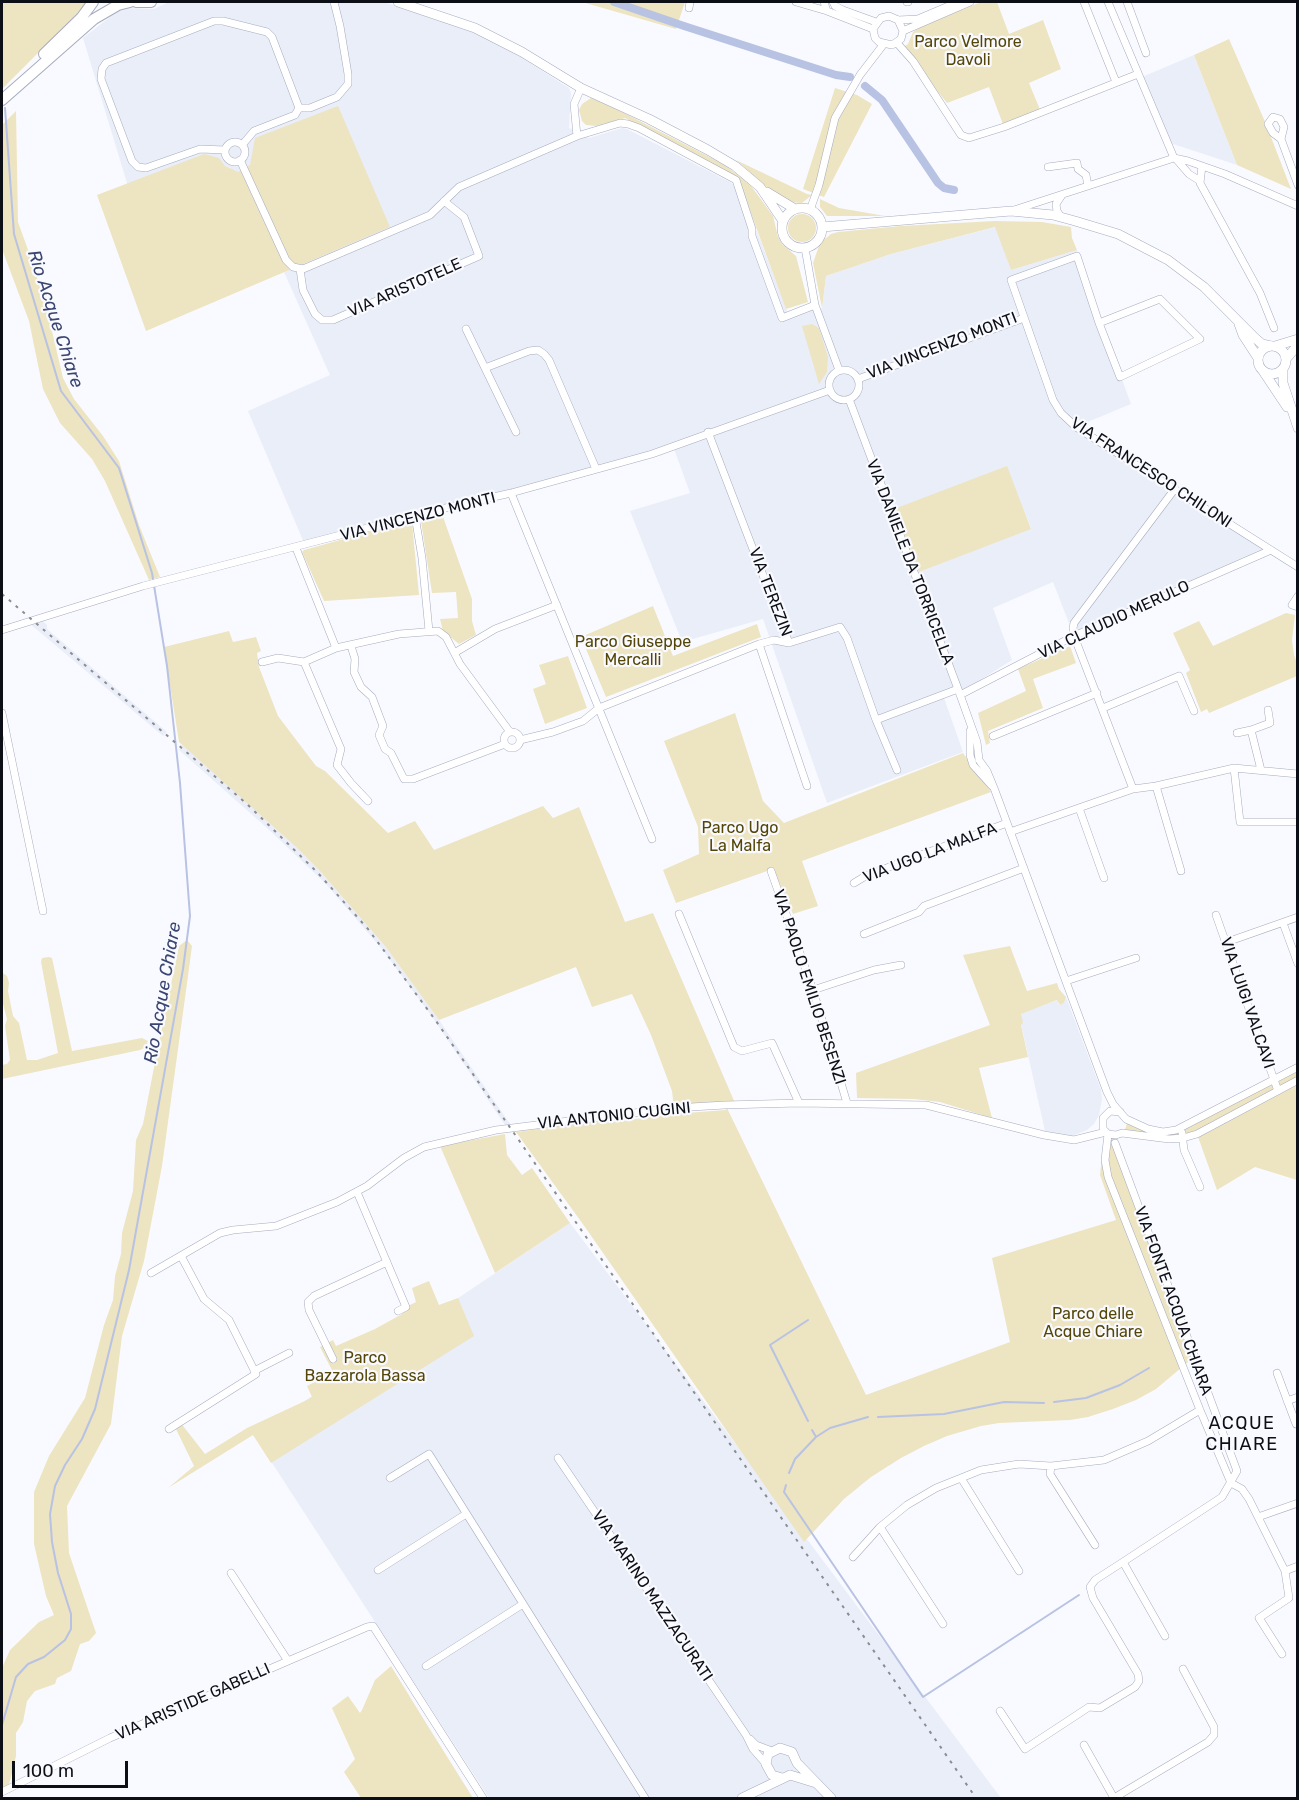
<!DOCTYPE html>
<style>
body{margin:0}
#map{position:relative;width:1299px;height:1800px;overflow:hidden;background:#f9faff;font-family:Rubik,sans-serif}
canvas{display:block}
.frame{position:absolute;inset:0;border:3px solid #0d0f16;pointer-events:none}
.scale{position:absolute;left:12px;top:1761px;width:116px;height:27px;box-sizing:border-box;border:3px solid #0d0f16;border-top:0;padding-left:8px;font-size:18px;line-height:21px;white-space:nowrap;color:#0d0f16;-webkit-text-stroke:4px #f9faff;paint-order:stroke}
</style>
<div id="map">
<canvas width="1299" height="1800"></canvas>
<div class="frame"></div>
<div class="scale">100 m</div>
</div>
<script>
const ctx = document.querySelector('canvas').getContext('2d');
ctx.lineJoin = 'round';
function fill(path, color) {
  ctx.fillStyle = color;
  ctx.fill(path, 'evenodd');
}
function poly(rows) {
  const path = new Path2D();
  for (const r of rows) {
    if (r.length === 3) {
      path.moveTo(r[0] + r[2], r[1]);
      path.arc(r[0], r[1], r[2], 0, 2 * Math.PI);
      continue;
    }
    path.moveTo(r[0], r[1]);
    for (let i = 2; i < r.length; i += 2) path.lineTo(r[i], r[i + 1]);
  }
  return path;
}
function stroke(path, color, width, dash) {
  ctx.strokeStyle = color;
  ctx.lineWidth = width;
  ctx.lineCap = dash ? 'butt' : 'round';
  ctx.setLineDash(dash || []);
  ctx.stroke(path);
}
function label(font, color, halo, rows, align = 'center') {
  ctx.font = font + ' Rubik,sans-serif';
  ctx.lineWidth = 4.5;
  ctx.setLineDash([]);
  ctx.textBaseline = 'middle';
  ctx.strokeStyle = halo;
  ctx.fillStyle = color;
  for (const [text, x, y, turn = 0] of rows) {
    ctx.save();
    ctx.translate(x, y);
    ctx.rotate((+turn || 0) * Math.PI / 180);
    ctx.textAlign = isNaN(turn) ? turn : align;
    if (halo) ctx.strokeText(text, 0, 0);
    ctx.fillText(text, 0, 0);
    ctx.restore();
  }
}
fill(poly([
 [169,2,384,2,473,32,505,47,569,88,571,93,569,128,589,138,622,128,627,129,730,182,737,188,741,189,789,316,815,305,817,311,822,308,826,276,891,254,996,227,1011,270,1077,250,1077,256,1131,404,1078,426,1271,550,1074,636,1053,582,993,608,1012,660,963,691,961,687,943,695,963,752,827,803,763,619,682,642,630,511,690,493,673,446,305,545,248,411,330,375,284,272,148,324,127,183,83,38,119,10,126,8,154,9],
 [1006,466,1031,528,919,572],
 [1194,55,1237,165,1170,143,1142,77],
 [41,619,47,625,47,629,167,732,163,736,29,623],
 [182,744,296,847,319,870,385,946,439,1020,510,1124,505,1125,433,1018,382,949,326,884,266,827,179,750],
 [1066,997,1101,1090,1102,1099,1099,1115,1094,1124,1087,1130,1072,1136,1045,1131,1021,1024,1021,1013,1058,1000,1059,1005,1064,1003],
 [570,1223,1001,1798,489,1798,254,1435]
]), '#eaeef9');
fill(poly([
 [2,2,86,2,80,11,2,89],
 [582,2,685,2,676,29],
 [981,2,997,2,1009,34,1043,20,1061,69,1029,83,1041,112,1004,127,989,87,947,103,902,48,908,44,913,32,924,25],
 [1229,39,1266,124,1291,189,1237,165,1194,55],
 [835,88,857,95,872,104,824,197,803,189],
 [591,98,599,100,723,164,749,183,773,216,778,237,783,245,796,256,808,302,786,309,740,183,732,175,625,118,597,126,586,125,582,121,579,110,582,104],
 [338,106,390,227,146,331,97,195,204,154,219,158,225,166,238,172,250,165,255,138],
 [16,111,18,222,32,261,47,310,63,378,74,399,103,436,119,461,139,525,160,577,149,580,105,481,92,459,60,423,43,389,29,321,2,249,2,125],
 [736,160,807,194,812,195,802,203,788,202,778,197],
 [820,199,839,208,885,216,827,216,820,207],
 [802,228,14],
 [995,221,1042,222,1071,227,1072,238,1077,250,1011,270,995,227,891,254,826,276,822,308,813,263,820,243,831,234,838,232,901,226],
 [812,324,819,328,828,357,827,372,819,384,802,326],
 [1007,466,1031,529,919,572,894,509],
 [442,514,472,599,472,621,476,635,459,644,443,631,440,619,458,618,456,592,432,593,421,521],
 [409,521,412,523,419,595,324,601,302,552,304,550],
 [653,606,673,656,757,624,761,637,606,697,581,637],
 [1286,613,1295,615,1292,640,1294,655,1297,663,1297,676,1209,713,1207,709,1201,712,1186,673,1190,670,1173,633,1199,621,1213,646],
 [229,631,233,642,256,637,261,651,257,653,259,667,278,716,316,766,325,771,388,833,415,821,434,850,543,806,553,818,579,807,625,922,653,913,735,1103,674,1108,672,1091,651,1035,632,994,592,1007,576,967,439,1020,385,946,319,870,296,847,179,742,164,647],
 [1070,646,1076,663,1033,679,1043,708,988,731,990,743,986,745,978,713,1026,691,1018,669],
 [568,656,587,708,545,724,533,689,546,684,539,665],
 [735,713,763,801,784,823,963,753,991,792,802,861,818,906,793,914,773,869,676,903,663,870,699,854,698,827,664,741],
 [187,940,192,946,188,976,162,1166,144,1261,122,1336,111,1424,67,1506,69,1553,96,1633,89,1641,80,1644,71,1671,57,1678,55,1684,35,1691,27,1701,23,1722,16,1733,16,1756,8,1789,2,1792,2,1668,10,1650,39,1622,54,1615,46,1596,34,1544,34,1492,49,1456,85,1398,104,1325,113,1300,115,1276,121,1254,122,1233,133,1191,136,1140,143,1124,157,1052,179,946],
 [1010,946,1027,991,1057,983,1059,989,1066,997,1064,1003,1060,1005,1057,1000,1021,1014,1023,1023,1021,1025,1028,1057,979,1068,992,1118,940,1102,914,1099,857,1098,856,1073,990,1025,963,955],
 [49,957,52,958,72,1051,142,1038,148,1041,146,1047,140,1050,2,1079,2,1065,7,1064,10,1060,5,1026,7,1019,2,1000,3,973,7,976,9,983,8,991,13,1016,19,1023,27,1060,37,1060,58,1053,41,962,42,958],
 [1297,1067,1296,1081,1298,1086,1297,1180,1255,1167,1217,1190,1197,1134,1183,1138,1125,1130,1127,1123,1148,1129,1176,1130],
 [726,1106,866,1395,1010,1342,992,1258,1116,1220,1100,1175,1103,1145,1108,1134,1114,1136,1194,1357,1156,1389,1136,1400,1113,1409,1088,1417,1070,1420,999,1423,981,1426,947,1436,924,1446,901,1458,871,1477,844,1499,804,1542,585,1227,516,1132,603,1120,612,1122,673,1114,726,1110],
 [505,1134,507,1155,522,1175,532,1168,570,1223,495,1273,440,1146],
 [429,1281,439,1305,458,1298,474,1336,271,1463,253,1435,168,1488,194,1466,174,1425,180,1422,205,1454,247,1428,307,1400,312,1397,307,1386,333,1372,320,1347,333,1340,336,1346,375,1329,402,1314,406,1307,416,1302,412,1288],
 [391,1666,426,1723,473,1798,361,1798,344,1772,355,1759,332,1708,348,1696,360,1713,362,1710,375,1680]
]), '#ede4c1');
stroke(poly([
 [1054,1402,1086,1398,1120,1385,1149,1368],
 [878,1417,944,1414,1004,1402,1044,1403],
 [808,1421,770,1345,808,1320],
 [816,1437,830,1428,868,1417],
 [789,1473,795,1459,816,1437,812,1430],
 [786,1485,784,1492,923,1697,1079,1595],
 [2,1725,16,1677,28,1664,44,1657,65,1640,71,1629,71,1614,58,1573,52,1542,50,1514,55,1486,65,1465,82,1439,95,1409,129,1270,183,969,190,916,180,783,167,666,152,573,119,468,61,391,14,234,5,108]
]), '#b8c2e3', 2);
stroke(poly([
 [614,2,684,26,836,75,850,77],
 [865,86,882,100,938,183,944,188,954,190]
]), '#b8c2e3', 8);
const street = poly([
 [796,2,827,11],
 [824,2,827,11,873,29],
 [833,2,835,6,843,10,876,22],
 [907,2,908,2],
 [1084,2,1116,82],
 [1108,2,1174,158],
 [1127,2,1146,53],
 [689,8,690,2],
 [898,20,903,31,901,39,892,45,879,42,875,38,873,29,881,18,889,16,898,20,918,19,958,2],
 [903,31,970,2],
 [897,43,913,61,961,135,969,138,1004,127,1138,74],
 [581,88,574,104,577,136,620,123,628,124,639,128,736,180,752,229,752,236,782,318,815,305],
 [299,108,310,108,337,97,348,84,348,74,340,26,334,2],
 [1281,139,1273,133,1268,124,1273,117,1280,119,1284,127,1281,139,1298,185],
 [235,152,10],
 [225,150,200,149,146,168,138,167,132,161,101,79,102,69,106,63,214,21,223,21,267,32,272,37,299,108,295,115,254,131,242,145],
 [1176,159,1189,174,1200,181],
 [240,160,286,260,293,267,303,269,430,215,459,187,577,136],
 [1202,166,1200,183,1260,293,1274,328],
 [1048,167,1077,163,1078,169,1086,175,1088,186],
 [810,210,819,185,835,118,860,75,883,45],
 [1014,210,1174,158,1188,161,1225,174,1298,206],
 [1061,217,1057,211,1056,204,1062,195],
 [805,248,815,305,839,370],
 [300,269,303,290,315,314,322,320,333,320,479,256,464,217,444,201],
 [1099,323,1120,377,1200,339,1160,299,1099,323,1077,256,1011,280,1053,400,1061,413,1076,427,1298,567],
 [466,329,516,432],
 [485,368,529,351,538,350,544,354,549,360,596,469],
 [844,385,15],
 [858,379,1024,318],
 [849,399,958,689,977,742,979,760,987,771,994,788,1107,1092,1113,1104,1126,1119,1148,1129,1163,1132,1176,1130,1298,1067],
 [708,432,789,643,840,627,847,638,876,720,958,689],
 [511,493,652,839],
 [415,516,422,558,429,631],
 [296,548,336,648,304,662,341,749,337,765,351,783,368,801],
 [1298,596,1292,605,1298,607],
 [2,630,143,586,441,509,511,493,652,454,830,390],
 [759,644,807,786],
 [351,646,355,659,354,672,361,687,372,697,383,726,379,735,385,749,391,753,404,779,413,779,505,744],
 [336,648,399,634,438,631,446,637,460,664,510,732],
 [456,652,495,629,557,605],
 [262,662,278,658,304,662],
 [960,695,1074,636,1271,550],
 [1103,708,1179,676,1194,711],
 [2,713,43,911],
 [876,720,897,770],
 [970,731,970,755,973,765,992,786],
 [512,740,8],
 [1237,733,1251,730],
 [993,736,1097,693],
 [520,740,553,732,583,721,599,708,759,644,774,640,789,643],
 [1234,768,1240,822,1298,822],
 [1261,770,1251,730,1270,723,1268,710],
 [1156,786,1181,871],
 [1133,789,1074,636,1073,628,1074,623,1174,490],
 [1079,808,1104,878],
 [1010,832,1133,789,1156,786,1234,768,1298,774],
 [771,871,813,990,847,1103],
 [854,883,864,877,902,862,1007,823],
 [679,914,734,1047,742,1051,772,1043,799,1103],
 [1216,915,1278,1091],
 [1283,923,1298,964],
 [864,934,919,912,924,906,1024,868],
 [1227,942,1298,917],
 [1066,981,1136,958],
 [813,990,874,970,901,965],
 [1120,1112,1110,1111,1103,1118,1103,1129,1108,1134,1116,1135,1122,1133,1169,1139,1183,1138,1197,1134,1298,1080],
 [1182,1133,1184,1150,1200,1187],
 [1108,1134,1105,1160,1108,1177,1200,1410,1231,1483],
 [1115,1143,1237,1471,1222,1497,1123,1562,1165,1636],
 [357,1192,406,1307,398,1311],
 [151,1273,220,1233,233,1230,276,1226,337,1202,367,1186,404,1158,424,1147,496,1130,674,1108,725,1105,799,1103,926,1105,1044,1135,1074,1140,1106,1132],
 [333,1359,309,1310,308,1302,314,1296,387,1262],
 [254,1371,289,1353],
 [1277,1373,1296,1424],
 [1287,1401,1298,1397],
 [169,1429,256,1374,229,1320,204,1299,181,1256],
 [558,1458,708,1679,746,1735,753,1749,766,1764],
 [1051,1466,1050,1474,1095,1545],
 [390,1478,429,1454,645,1798],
 [961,1478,1019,1571],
 [1231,1483,1242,1489,1249,1499,1285,1571,1289,1598,1259,1618,1282,1654],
 [1258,1517,1298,1503],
 [880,1527,943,1624],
 [853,1557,880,1527,907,1505,936,1488,981,1470,1019,1464,1051,1466,1104,1460,1148,1441,1200,1410],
 [378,1570,466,1514],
 [1285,1571,1298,1566],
 [231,1573,288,1661,367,1627,373,1626,483,1798],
 [426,1666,523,1604],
 [1000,1711,1025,1749,1089,1707,1100,1708,1135,1687,1139,1681,1138,1674,1093,1598,1090,1587,1095,1580,1123,1562],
 [750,1739,756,1745,772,1751],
 [1084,1745,1114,1798],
 [2,1792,110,1738,288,1661],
 [1114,1798,1208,1742,1214,1735,1214,1727,1183,1669]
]);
const secondary = poly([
 [398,2,475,28,522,52,581,88,649,119,708,150,735,166,760,187,783,221],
 [767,192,795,209],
 [802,228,20],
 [822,227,1011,211,1053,215,1075,221,1118,234,1168,260,1204,287,1255,338,1262,344,1271,346],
 [1239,324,1243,335,1258,358],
 [1275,346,1298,339],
 [1272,360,14],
 [1286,359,1298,345],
 [1283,369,1283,383,1298,428],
 [1263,371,1287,407],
 [790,1775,816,1783],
 [782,1778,772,1775,766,1764,768,1754,780,1748,792,1752,797,1763,831,1798],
 [742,1798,790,1775]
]);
const primary = poly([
 [136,2,151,2],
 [44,54,82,17,93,2],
 [2,100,94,19,118,5,130,2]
]);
stroke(street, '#a6acbf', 8);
stroke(secondary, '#a6acbf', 10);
stroke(primary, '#a6acbf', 12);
stroke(street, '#fff', 7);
stroke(secondary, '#fff', 9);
stroke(primary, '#fff', 10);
stroke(poly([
 [2,594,247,804,317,872,368,929,436,1021,976,1798]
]), '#8a8c91', 2, [3, 6]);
label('16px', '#544607', '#f9faff', [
 ["Parco Velmore",968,42],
 ["Davoli",968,60],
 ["Parco Giuseppe",633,642],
 ["Mercalli",633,660],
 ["Parco Ugo",740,828],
 ["La Malfa",740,846],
 ["Parco delle",1093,1314],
 ["Acque Chiare",1093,1332],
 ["Parco",365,1358],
 ["Bazzarola Bassa",365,1376]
]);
label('16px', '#0d0f16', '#f9faff', [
 ["VIA ARISTOTELE",405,288,-24],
 ["VIA VINCENZO MONTI",942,346,-21],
 ["VIA FRANCESCO CHILONI",1151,473,33],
 ["VIA VINCENZO MONTI",418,517,-14],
 ["VIA DANIELE DA TORRICELLA",910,562,69],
 ["VIA TEREZIN",770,592,69],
 ["VIA CLAUDIO MERULO",1114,620,-25],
 ["VIA UGO LA MALFA",930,853,-21],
 ["VIA PAOLO EMILIO BESENZI",809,987,72],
 ["VIA LUIGI VALCAVI",1247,1003,71],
 ["VIA ANTONIO CUGINI",614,1116,-6],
 ["VIA FONTE ACQUA CHIARA",1173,1301,70],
 ["VIA MARINO MAZZACURATI",652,1596,56],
 ["VIA ARISTIDE GABELLI",193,1702,-24]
]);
label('italic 18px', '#3a4572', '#f9faff', [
 ["Rio Acque Chiare",55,319,72],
 ["Rio Acque Chiare",163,993,-80]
]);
ctx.letterSpacing = '1.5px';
label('18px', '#0d0f16', '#f9faff', [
 ["ACQUE",1242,1424],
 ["CHIARE",1242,1445]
]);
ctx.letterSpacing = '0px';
</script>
